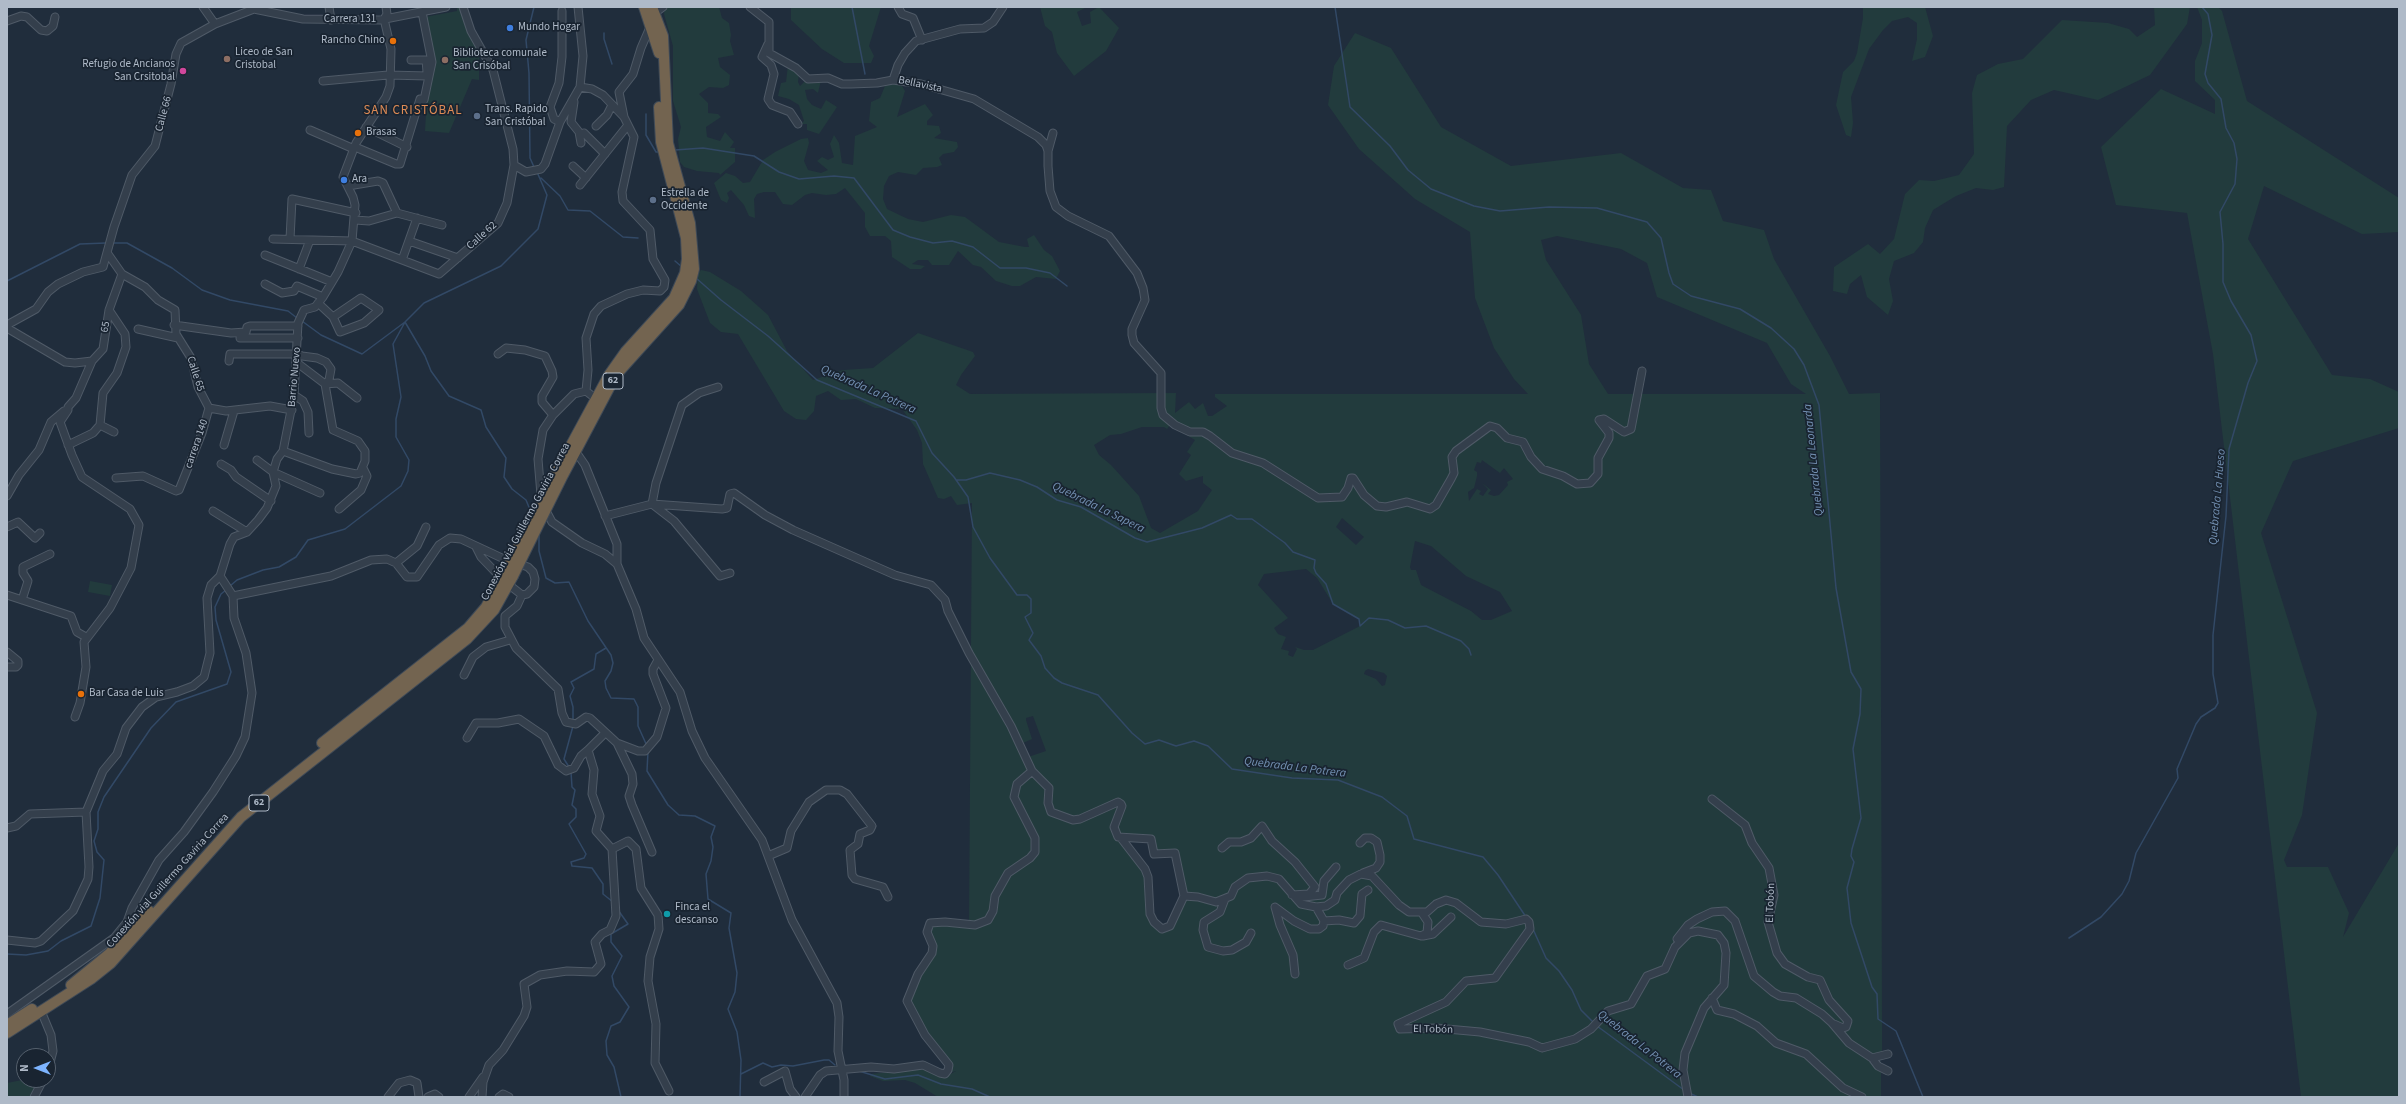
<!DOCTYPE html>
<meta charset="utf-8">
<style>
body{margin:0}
#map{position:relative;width:2406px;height:1104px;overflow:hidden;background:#202d3c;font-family:"Source Sans 3",sans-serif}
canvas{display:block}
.frame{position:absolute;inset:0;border:8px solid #afbac8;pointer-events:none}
.north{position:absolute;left:16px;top:1048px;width:40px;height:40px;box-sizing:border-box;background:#192431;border:1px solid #55606d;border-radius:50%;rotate:270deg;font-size:11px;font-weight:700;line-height:16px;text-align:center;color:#afbac8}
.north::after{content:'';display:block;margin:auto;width:14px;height:18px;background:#7db4ff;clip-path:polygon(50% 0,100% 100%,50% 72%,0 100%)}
</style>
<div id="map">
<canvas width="2406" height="1104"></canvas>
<div class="frame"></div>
<div class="north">N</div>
</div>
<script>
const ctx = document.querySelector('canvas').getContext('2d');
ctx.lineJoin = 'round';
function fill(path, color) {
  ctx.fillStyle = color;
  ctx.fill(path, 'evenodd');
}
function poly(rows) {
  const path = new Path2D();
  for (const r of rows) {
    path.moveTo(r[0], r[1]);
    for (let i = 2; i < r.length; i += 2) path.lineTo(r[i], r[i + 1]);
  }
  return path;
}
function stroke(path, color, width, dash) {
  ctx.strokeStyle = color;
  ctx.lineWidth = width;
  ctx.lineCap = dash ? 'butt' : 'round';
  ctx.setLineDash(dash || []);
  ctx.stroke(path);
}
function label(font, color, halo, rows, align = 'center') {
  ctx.font = font + ' "Source Sans 3",sans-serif';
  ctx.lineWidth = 3.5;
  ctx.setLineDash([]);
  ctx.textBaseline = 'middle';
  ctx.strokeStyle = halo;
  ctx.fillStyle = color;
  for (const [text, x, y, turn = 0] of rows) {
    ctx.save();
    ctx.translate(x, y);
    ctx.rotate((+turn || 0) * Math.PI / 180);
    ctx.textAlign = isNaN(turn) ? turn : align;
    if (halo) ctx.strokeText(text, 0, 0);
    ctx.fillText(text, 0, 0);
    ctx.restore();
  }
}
fill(poly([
 [457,7,465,7,479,51,479,80,472,79,449,133,425,131,428,79,433,62,425,17,457,11],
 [665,7,719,7,722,18,729,23,731,35,730,41,734,55,718,58,720,67,730,75,729,85,723,88,709,87,699,94,708,103,708,113,718,114,721,117,706,127,707,137,720,141,725,132,734,142,730,148,735,148,735,162,720,175,719,173,697,171,684,167,680,162,678,139,681,127,673,101,673,46,664,14],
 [791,7,881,7,869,46,874,56,871,63,844,63,822,49,791,20],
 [1040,7,1087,7,1077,12,1082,26,1091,23,1090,12,1099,7,1119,28,1106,51,1074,76,1057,53,1052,32,1045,26],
 [1863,7,1925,7,1933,36,1925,57,1912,61,1917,39,1917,23,1908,17,1892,21,1883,30,1869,49,1851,97,1853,123,1851,137,1846,135,1836,105,1843,72,1854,61,1857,53,1863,18],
 [2154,7,2190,7,2187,24,2150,75,2098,100,2054,90,2031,100,2007,126,2004,187,1993,190,1976,188,1956,196,1933,210,1925,228,1923,242,1914,253,1894,261,1889,279,1893,301,1888,315,1867,297,1861,275,1850,284,1847,294,1833,291,1834,267,1868,244,1880,254,1894,239,1905,194,1919,180,1934,181,1959,175,1974,154,1972,93,1977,75,1998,64,2023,59,2062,20,2108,23,2129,29,2137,37,2155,25],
 [2197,7,2218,7,2222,11,2247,101,2399,198,2399,232,2362,234,2264,186,2248,239,2332,375,2370,379,2399,392,2399,428,2293,461,2261,533,2317,713,2302,815,2284,860,2287,867,2328,867,2349,913,2343,937,2399,843,2399,1097,2301,1097,2213,354,2187,213,2116,205,2101,147,2161,89,2215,114,2215,100,2195,81,2195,61,2202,43,2202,20],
 [1355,33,1391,48,1441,127,1511,166,1621,153,1683,188,1711,190,1723,221,1764,230,1774,259,1830,356,1849,394,1880,393,1882,1022,1882,1055,1872,1058,1881,1067,1881,1097,938,1097,915,1083,905,1080,883,1081,870,1076,871,1074,916,1069,931,1071,939,1077,947,1076,956,1071,945,1074,948,1070,907,1001,932,953,930,923,969,924,972,503,957,505,951,496,944,499,938,498,923,464,922,443,917,430,902,409,875,408,856,399,841,400,828,391,816,396,814,411,806,420,796,419,784,411,738,334,721,332,710,323,697,289,698,274,701,270,710,272,741,291,768,315,787,351,813,380,843,370,873,368,918,333,973,352,975,356,961,375,956,385,970,394,1176,393,1175,413,1189,402,1195,409,1203,403,1208,416,1212,416,1227,406,1215,397,1215,394,1528,394,1514,379,1494,348,1475,298,1470,232,1415,199,1359,149,1328,105,1334,66],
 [1557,236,1621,249,1647,263,1657,297,1767,343,1791,384,1806,394,1608,394,1589,364,1581,315,1546,260,1541,240],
 [1170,425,1195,440,1187,452,1191,455,1179,474,1186,481,1203,476,1203,483,1212,490,1198,511,1160,533,1151,528,1139,496,1111,465,1099,455,1094,445,1110,435,1121,434,1142,427,1164,427,1167,429],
 [1482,460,1500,473,1504,468,1513,479,1507,482,1508,485,1499,495,1494,496,1488,494,1491,490,1482,483,1488,489,1483,496,1479,494,1481,491,1477,489,1469,501,1468,492,1474,488,1477,476,1477,472,1474,470,1477,462,1481,463],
 [1342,518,1364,537,1356,545,1336,527],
 [1415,541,1431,546,1466,576,1500,592,1512,611,1491,620,1482,620,1471,611,1421,585,1416,570,1411,570,1410,567],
 [1306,569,1317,578,1333,604,1359,619,1360,626,1313,650,1304,650,1295,647,1297,649,1293,657,1288,655,1289,651,1281,649,1286,637,1278,634,1274,628,1288,618,1258,585,1264,574],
 [1368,669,1384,673,1387,676,1385,685,1382,686,1376,679,1364,674,1365,671],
 [1033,716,1046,751,1028,757,1023,743,1032,739,1026,720,1026,718],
 [1120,838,1153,842,1157,854,1175,853,1182,903,1166,928,1150,914,1145,869],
 [788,65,799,73,798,82,800,86,806,80,821,80,818,93,813,89,805,90,807,99,812,105,821,109,826,100,837,107,819,134,807,130,807,124,801,124,804,121,799,105,789,99,778,96,781,83,786,82],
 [894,84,902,86,905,91,897,117,925,104,933,115,927,121,927,125,939,126,941,133,934,138,957,142,958,147,954,152,943,154,939,158,942,165,937,167,923,168,916,175,898,172,889,176,884,186,883,199,887,209,908,219,923,222,951,215,965,217,999,242,1025,247,1029,247,1027,239,1034,235,1044,250,1052,256,1060,271,1056,279,1036,277,1020,286,1012,286,996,281,981,267,973,265,958,251,949,265,932,265,928,260,918,260,912,264,925,266,921,269,910,269,892,257,891,241,885,236,870,236,865,227,865,213,845,188,836,194,826,195,812,193,805,195,792,205,783,204,775,192,764,192,757,194,754,199,755,218,749,216,744,205,731,190,727,193,729,198,727,203,721,200,714,183,726,173,735,176,743,183,750,182,763,160,775,152,801,139,808,138,809,143,804,161,808,170,821,173,828,170,817,161,822,157,828,160,834,157,830,144,834,135,839,143,842,163,853,165,855,136,877,127,869,121,871,102,880,98,885,86],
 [90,581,112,585,110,596,88,592],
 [24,1077,24,1080,39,1080,29,1097,7,1097,7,1083,22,1080]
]), '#223b3d');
stroke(poly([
 [534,7,526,40,529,73,530,158,534,167],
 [852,7,865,74],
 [1335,7,1350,107,1390,146,1408,170,1431,189,1474,206,1500,211,1549,207,1597,208,1647,222,1661,238,1669,273,1673,284,1691,296,1740,309,1771,328,1794,349,1804,365,1819,405,1836,588,1851,672,1861,689,1860,714,1853,749,1861,818,1852,849,1851,856,1854,862,1847,888,1851,923,1872,987,1877,994,1878,1019,1896,1031,1923,1097],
 [604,33,604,39,612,64],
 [646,114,646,135,656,152,659,152],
 [675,150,703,148,754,156,779,172,799,179,834,176,854,178,893,230,910,237,933,243,952,241,973,247,1000,268,1026,268,1050,273,1067,286],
 [541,178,560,196,568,210,590,211,623,237,638,238],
 [112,243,127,243,172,268,202,290,230,300,288,311,297,318],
 [675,261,682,267],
 [696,278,721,300,768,336,817,380,916,421,932,453,954,477,968,497,973,527,990,558,1017,595,1027,595,1031,599,1031,613,1025,617,1033,633,1029,640,1041,656,1045,668,1054,678,1062,683,1098,695,1132,733,1145,744,1159,740,1176,746,1194,741,1208,746,1232,769,1292,778,1338,780,1382,797,1407,816,1414,839,1483,857,1498,875,1526,917],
 [7,281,80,244,106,243],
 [302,321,321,335,362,354,405,322,425,356,431,371,449,396,481,410,486,427,506,458,504,477,512,489,526,500,531,512],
 [957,480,966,480,990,473,1020,480,1037,487,1057,500,1081,507,1135,538,1147,542,1202,528,1231,515,1237,519,1252,519,1285,543,1293,552,1315,560,1314,568,1316,573,1326,584,1333,604,1359,619,1360,626,1369,618,1388,620,1405,628,1426,626,1461,641,1469,649,1471,655],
 [539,534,539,551,546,578,555,583,569,582,588,621,611,655,613,663,611,671,605,681,606,688,611,698,634,699,638,707,638,726,647,746],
 [230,586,237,580,263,570,279,567,296,557,308,540,345,529,401,486,408,471,409,460,396,437,396,419,401,397,393,344,405,322,424,303,501,266,538,229,547,195,537,172],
 [573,720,573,707,570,696,574,688,571,682,594,669,596,654,606,648],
 [648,751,647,771,668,805,679,815,695,816,715,826,711,837,713,847,711,861,706,874,708,899,731,913,729,928,737,973,735,992,728,1009,737,1032,741,1060,740,1097],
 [569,767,564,759,573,726],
 [571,772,572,787,575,790,572,805,576,809,576,817,569,824,586,854,584,858,571,862,572,866,592,868,603,884,603,894,613,902],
 [618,910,628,924,611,934,611,942,622,956,612,976,614,986,629,1007,620,1022,611,1026,606,1041,607,1055,614,1067,621,1097],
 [1533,929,1546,958,1559,971,1572,990,1581,1010,1594,1023],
 [2069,938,2101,917,2122,894,2129,881,2136,853,2178,778,2177,769,2196,724,2201,717,2215,708,2218,703,2213,674,2213,635,2226,516,2229,449,2248,383,2257,361,2251,335,2231,301,2223,282,2223,244,2220,212,2235,184,2237,159,2234,143,2226,128,2221,99,2208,83,2205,74,2212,35,2208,14,2202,7],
 [7,954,26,955,48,951,61,941,91,926,100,898,104,860,97,852,94,841,98,829,98,812,104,797,151,728,176,702,227,684,231,672,216,620,215,607,221,594,226,590],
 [1597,1026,1684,1090],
 [859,1071,885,1079,918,1075,941,1084,972,1089,990,1097],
 [741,1074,763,1063,772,1067,781,1065,793,1066,824,1060,829,1060,835,1065],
 [1689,1093,1698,1097]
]), '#324966', 1.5);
const minor = poly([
 [203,7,215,24],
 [329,7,331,20],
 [463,7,471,31,493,70,513,149,514,165,526,172,541,169,545,164,560,122,580,87,583,56,578,7],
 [750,7,769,22,769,53,796,68,808,79,828,78,842,84,851,84,877,83,893,80],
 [898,7,902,14,913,18,922,40],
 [1003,7,993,22,984,28,960,29,916,41,905,53,898,65,893,80,921,84,974,99,1038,137,1046,145,1048,151],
 [659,10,663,7],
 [7,21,21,16,27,17,41,30,47,31,53,26,55,17],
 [768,44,762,57,771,65,774,74,768,99,772,105,790,112,798,124],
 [411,60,426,60,427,72],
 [323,81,388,75,428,76],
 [580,87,592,89,603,95,624,117,634,137,622,192,623,201,650,230,653,259,665,280,664,287,660,291,643,290,627,294,601,306,594,314,586,338,588,370,586,391],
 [574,102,571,122,579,132,581,143],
 [624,117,619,92,633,74,641,48,651,25],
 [560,122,554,119,550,107,559,83,562,57,562,11],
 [596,126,607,115,612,105],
 [366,127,407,147],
 [310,130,354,149],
 [584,133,605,154],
 [1053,133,1048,151,1048,166,1050,191,1056,207,1068,216,1109,236,1137,273,1143,288,1145,300,1132,329,1132,335,1134,343,1161,373,1161,408,1163,415,1175,425,1190,432,1203,432,1210,436,1232,453,1263,463,1318,498,1342,497,1348,488,1351,478,1353,478,1364,495,1377,506,1386,507,1407,502,1430,509,1436,505,1451,479,1454,473,1452,457,1456,451,1490,426,1497,428,1507,438,1523,442,1531,457,1542,469,1563,476,1577,484,1590,483,1598,474,1598,458,1609,438,1609,433,1599,420,1604,419,1624,432,1631,429,1642,371],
 [355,147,396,164,400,164,420,99,424,100,432,62,422,12],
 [573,166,586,178],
 [580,185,628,125],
 [348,186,378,181,383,183,397,213],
 [355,220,369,221,397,213,442,225],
 [273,239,352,241,439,274,498,223,507,203,514,165],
 [290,239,292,199,356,213],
 [409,241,458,258],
 [265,255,332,282],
 [402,260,417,218],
 [299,269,310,240],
 [122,274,145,287,158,300,175,310,176,334,191,358,198,387,209,408],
 [265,284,282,293,294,291,297,286,323,297],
 [318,303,333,317,340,332,364,323,379,310,361,298,333,317],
 [7,325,36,309,48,292,58,284,83,272,103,267,114,227,132,175,155,146,171,84,176,54,181,43,215,24,254,9,303,19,380,20,446,7],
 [174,325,231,333,246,332,247,327,250,326,298,326],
 [7,328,65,362,75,363,92,361,103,349,109,310,122,274,108,254],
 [138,329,178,338],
 [240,338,298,338],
 [498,354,506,348,525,350,545,356,552,371,553,377,542,396,542,402,553,415],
 [229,361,230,354,297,354,302,356,317,358,326,362,331,369,329,380,325,384],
 [325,384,338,383,357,398],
 [718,387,699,393,682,405,656,483,652,504,674,521,720,576,730,573],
 [294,395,303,401,308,412,309,433],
 [595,398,586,391,574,394,553,415,543,430,538,459,541,495,545,509,552,522,582,543,605,554,617,564,636,609,644,638,680,692,692,731,705,758,762,840,792,920,837,1003,839,1017,838,1051,844,1080,844,1097],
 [100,425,114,432],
 [68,445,93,433,100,425,103,393,117,373,126,347,125,334,109,310],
 [224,445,234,411],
 [283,451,332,469,356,474,360,473,365,461,365,451,358,441,333,430,325,384,296,362],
 [576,452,585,465,617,544,617,564],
 [257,460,273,472,320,493],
 [221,464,231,470,236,477,271,501],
 [116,478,143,476,176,491,179,490,202,433,209,408,226,411,270,406,292,410],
 [7,496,19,475,39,450,51,422,64,411],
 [339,509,361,490,367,476,363,468],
 [213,511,247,532],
 [605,516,652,504,722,509,727,508,730,494,734,493,765,515,793,530,895,575,931,585,945,600,948,611,969,653,1011,726,1032,771,1017,784,1014,797,1035,838,1035,852,1030,858,1008,873,995,896,993,911,988,920,975,925,945,922,930,923,927,932,933,946,932,953,918,974,907,1001,925,1035,949,1065,948,1070,945,1074,940,1073,923,1065,894,1069,871,1067,826,1071,820,1075,805,1097],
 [7,527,18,522,35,538,40,533],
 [476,547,481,557,502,579],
 [396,563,417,546,426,527],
 [7,595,71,616,77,632,86,637],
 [522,595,517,606,505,616,505,627,516,648,558,689,562,713,566,722,576,724,586,717,590,718,617,743,638,751,645,751,657,737,666,708,653,674,653,669,658,660],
 [233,596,331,576,371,560,387,559,396,563,407,577,417,577,439,545,450,538,461,539,504,559,528,567,533,572,535,579,534,587,527,594,522,595,508,584],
 [22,600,28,581,23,573,23,567,50,554],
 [7,652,18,661,18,665,16,667,7,667],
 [464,675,473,657,486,647,510,640],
 [75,717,80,703,86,667,84,642,110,608,131,568,139,525,130,509,82,477,72,455,60,422,68,410,68,407,76,398,92,361],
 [467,738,476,723,498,723,519,719,544,736,558,765,566,771,574,768,581,756,588,750],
 [617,743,632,774,633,784,629,796,632,805,652,852],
 [1032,771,1049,788,1048,803,1051,812,1073,820,1080,819,1118,802,1121,804,1122,806,1114,827,1118,837,1151,839,1154,854,1175,853,1184,896,1170,926,1162,929,1154,922,1150,914,1148,877,1145,869,1121,838],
 [1712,799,1745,825,1752,843,1769,868,1774,895,1768,922,1777,953,1785,964,1808,977,1820,980,1829,1000,1848,1021,1846,1027,1843,1028,1834,1024],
 [7,828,16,826,30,814,86,812,103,771,117,754,126,728,142,707,156,697,177,692,193,686,204,677,210,653,207,598,211,585,220,576],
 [1360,843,1365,838,1371,838,1377,842,1380,855,1380,862,1376,868,1363,873],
 [1222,848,1229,842,1241,842,1251,838,1262,826,1272,841,1295,862,1315,887,1309,894,1292,895],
 [612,849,628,841,636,849,641,888,658,915,659,929,650,957,648,981,656,1024,655,1063,669,1091],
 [768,856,787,848,791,831,809,802,826,790,840,790,847,794,872,826,870,830,860,834,858,844,850,850,852,875,855,879,883,887,888,897],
 [1184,896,1198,897,1216,902,1231,896,1235,887,1248,878,1267,876,1279,879,1301,904,1316,907,1326,906,1335,900,1337,893,1349,880,1361,874,1372,876,1399,905,1409,912,1427,912,1436,904,1446,900,1456,903,1481,922,1506,924,1526,919,1529,922,1530,929,1495,978,1466,981,1446,1002,1398,1024,1400,1029,1436,1028,1480,1032,1529,1042,1542,1048,1575,1039,1591,1029,1608,1011,1631,1004,1647,976,1665,969,1675,947,1689,933,1698,931,1718,935,1724,943,1726,953,1724,985,1704,1008,1685,1053,1683,1070,1688,1097],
 [1304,897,1322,895,1324,881,1336,867],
 [1225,899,1220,912,1204,922,1203,930,1208,947,1223,951,1232,950,1246,942,1251,933],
 [1324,921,1339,920,1354,923,1360,916,1362,894,1368,890],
 [1423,936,1433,934,1451,917],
 [1677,939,1688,925,1697,919,1712,912,1725,911,1735,921,1754,976,1773,992,1780,996,1796,998,1822,1014,1832,1023,1849,1043,1872,1058,1878,1066,1888,1071],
 [7,940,35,943,41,941,73,911,88,879,89,867,86,812],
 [120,942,114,938,127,922,132,908,159,860,184,832,213,792,236,756,245,737,252,693,246,653,234,618,233,596,220,576,230,544,234,537,247,532,258,520,267,508,276,486,273,472,277,459,283,451,294,395,298,323,304,310,315,307,323,297,338,272,352,241,355,205,353,197,343,177,356,143,386,97,390,86,391,49,384,19,387,14,386,7],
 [1348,965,1364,958,1374,932,1381,925,1421,936,1427,933,1428,922,1422,913],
 [1295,974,1293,955,1280,925,1275,907,1294,921,1310,929,1319,929,1323,926,1324,921,1316,907],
 [1712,998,1717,1010,1734,1014,1757,1026,1776,1043,1806,1054,1843,1088,1862,1097],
 [41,1011,51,1035,53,1051,48,1070],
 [7,1014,114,938],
 [1872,1058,1888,1054],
 [764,1082,785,1071,790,1089,796,1097],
 [34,1097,43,1080],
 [388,1097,399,1083,410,1080,417,1083,419,1097],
 [428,1097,435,1094,439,1097],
 [469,1097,483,1077],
 [482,1097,483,1082,489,1065,503,1050,524,1016,527,1007,524,984,540,975,567,971,594,972,601,964,595,942,602,934,610,930,616,916,612,849,596,831,600,816,592,794,594,770,588,750,605,733],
 [499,1097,503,1094,509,1097]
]);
const highway = poly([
 [644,7,659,53],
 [556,473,609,375,626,351,674,298,685,273,687,259,686,238,661,142,659,107],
 [561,479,616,375,679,305,691,281,694,269,690,223,668,143,663,36,652,7],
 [322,743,468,628,486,607,506,570],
 [71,985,110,953,149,911],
 [7,1025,32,1009],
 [7,1033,91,979,111,963,241,817,467,639,494,610,513,576]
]);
stroke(minor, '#4f5a67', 9);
stroke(highway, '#3f4a57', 12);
stroke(minor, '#343f4c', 7);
stroke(highway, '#736450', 10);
const highwayBridge = poly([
 [506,570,556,473],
 [513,576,561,479]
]);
stroke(highwayBridge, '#3f4a57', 12, []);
stroke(highwayBridge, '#736450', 10);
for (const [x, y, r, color] of [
 [510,28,4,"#3f7fe0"],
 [393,41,4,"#e8710a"],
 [227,59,4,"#8d6e63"],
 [445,60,4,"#8d6e63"],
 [183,71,4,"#d1479c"],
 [477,116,4,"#5c6f8a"],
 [358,133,4,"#e8710a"],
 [344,180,4,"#3f7fe0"],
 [653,200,4,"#5c6f8a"],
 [81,694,4,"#e8710a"],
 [667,914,4,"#0f9aa8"]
]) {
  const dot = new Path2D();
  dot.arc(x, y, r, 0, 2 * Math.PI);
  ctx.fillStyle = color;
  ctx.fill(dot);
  stroke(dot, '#192431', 1.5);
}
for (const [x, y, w] of [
 [613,381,20],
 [259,803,20]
]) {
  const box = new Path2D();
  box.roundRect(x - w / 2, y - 8, w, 16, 3);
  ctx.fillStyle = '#192431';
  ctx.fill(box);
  stroke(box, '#afbac8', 1);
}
label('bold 10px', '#afbac8', null, [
 ["62",613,381],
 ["62",259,803]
]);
label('11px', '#afbac8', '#192431', [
 ["Carrera 131",350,20],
 ["Bellavista",920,85,12],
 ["Calle 66",164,114,-75],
 ["Calle 62",482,236,-42],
 ["65",106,327,-82],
 ["Calle 65",195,374,72],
 ["Barrio Nuevo",295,377,-85],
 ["carrera 140",197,444,-71],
 ["Conexión vial Guillermo Gaviria Correa",526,522,-62],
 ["Conexión vial Guillermo Gaviria Correa",168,881,-48],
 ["El Tobón",1771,903,-88],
 ["El Tobón",1433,1030,1]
]);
label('11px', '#afbac8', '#192431', [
 ["Mundo Hogar",518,28],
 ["Rancho Chino",385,41,"right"],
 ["Liceo de San",235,53],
 ["Cristobal",235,66],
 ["Biblioteca comunale",453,54],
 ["San Crisóbal",453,67],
 ["Refugio de Ancianos",175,65,"right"],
 ["San Crsitobal",175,78,"right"],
 ["Trans. Rapido",485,110],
 ["San Cristóbal",485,123],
 ["Brasas",366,133],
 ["Ara",352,180],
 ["Estrella de",661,194],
 ["Occidente",661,207],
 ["Bar Casa de Luis",89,694],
 ["Finca el",675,908],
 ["descanso",675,921]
], 'left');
label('italic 12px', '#7491b3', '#192431', [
 ["Quebrada La Potrera",868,390,24],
 ["Quebrada La Leonarda",1814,460,-96],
 ["Quebrada La Hueso",2218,497,-85],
 ["Quebrada La Sapera",1098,508,26],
 ["Quebrada La Potrera",1295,768,7],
 ["Quebrada La Potrera",1639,1045,38]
]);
ctx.letterSpacing = '1px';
label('13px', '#de8b55', '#192431', [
 ["SAN CRISTÓBAL",413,111]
]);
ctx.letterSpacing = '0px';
</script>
